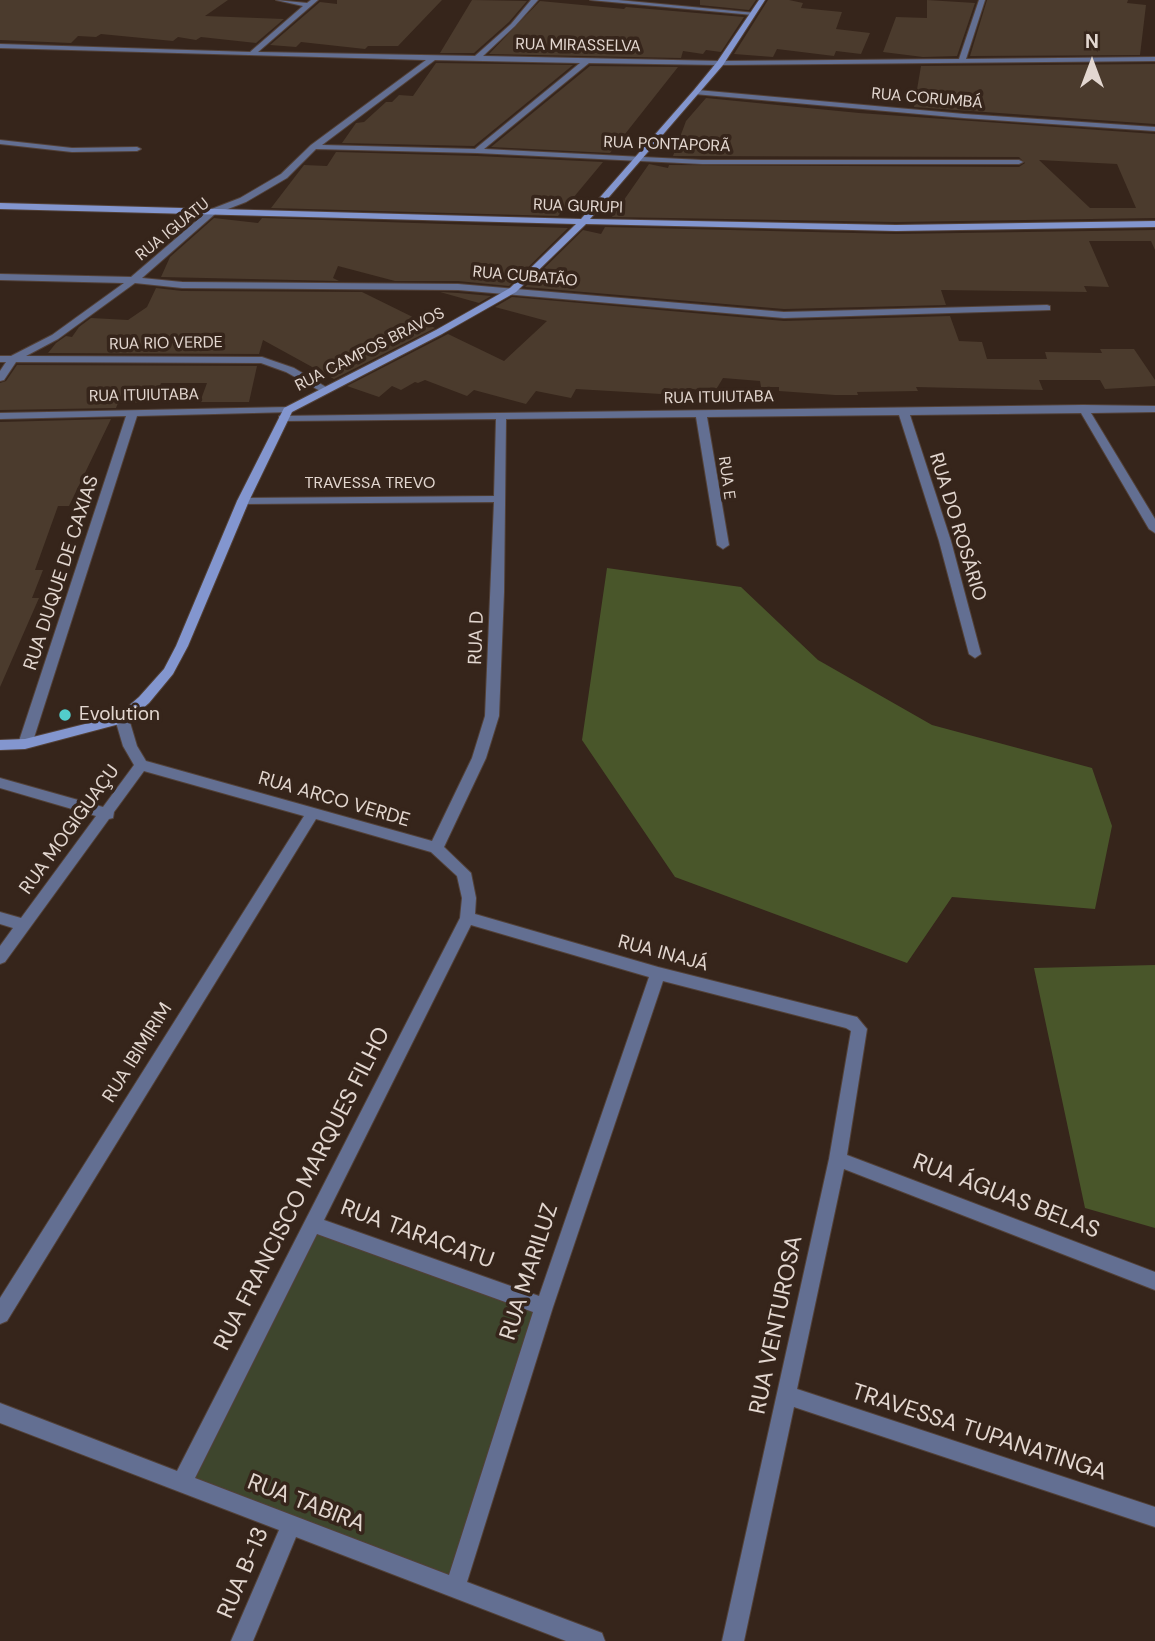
<!DOCTYPE html>
<meta charset="utf-8">
<style>
body{margin:0}
#map{position:relative;width:1155px;height:1641px;overflow:hidden;background:#36251b;font-family:"DM Sans",sans-serif}
canvas{display:block}
.north{position:absolute;left:1057px;top:28px;width:70px;height:70px;-webkit-text-stroke:5px #36251b;paint-order:stroke;rotate:0deg;font-size:19px;font-weight:700;line-height:28px;text-align:center;color:#e3d7d0}
.north::after{content:'';display:block;margin:auto;width:24px;height:32px;background:#e3d7d0;clip-path:polygon(50% 0,100% 100%,50% 72%,0 100%)}
</style>
<div id="map">
<canvas width="1155" height="1641"></canvas>
<div class="north">N</div>
</div>
<script>
const ctx = document.querySelector('canvas').getContext('2d');
ctx.lineJoin = 'round';
function fill(path, color) {
  ctx.fillStyle = color;
  ctx.fill(path, 'evenodd');
}
function poly(rows) {
  const path = new Path2D();
  for (const r of rows) {
    path.moveTo(r[0], r[1]);
    for (let i = 2; i < r.length; i += 2) path.lineTo(r[i], r[i + 1]);
  }
  return path;
}
function stroke(path, color, width, dash) {
  ctx.strokeStyle = color;
  ctx.lineWidth = width;
  ctx.lineCap = dash ? 'butt' : 'round';
  ctx.setLineDash(dash || []);
  ctx.stroke(path);
}
function label(font, color, halo, rows, align = 'center') {
  ctx.font = font + ' "DM Sans",sans-serif';
  ctx.lineWidth = 7;
  ctx.setLineDash([]);
  ctx.textBaseline = 'middle';
  ctx.strokeStyle = halo;
  ctx.fillStyle = color;
  for (const [text, x, y, turn = 0] of rows) {
    ctx.save();
    ctx.translate(x, y);
    ctx.rotate((+turn || 0) * Math.PI / 180);
    ctx.textAlign = isNaN(turn) ? turn : align;
    if (halo) ctx.strokeText(text, 0, 0);
    ctx.fillText(text, 0, 0);
    ctx.restore();
  }
}
fill(poly([
 [313,1224,544,1307,455,1587,182,1483]
]), '#3e462d');
fill(poly([
 [607,568,741,587,818,660,932,725,1092,768,1112,826,1095,909,952,897,907,963,675,877,582,740],
 [1155,965,1155,1228,1085,1208,1034,968]
]), '#49562a');
fill(poly([
 [0,0,228,0,205,16,284,19,256,43,201,37,196,40,178,37,173,41,101,34,96,37,78,36,71,43,0,40],
 [337,0,442,0,398,46,368,46,365,49,301,42,296,47,270,45,320,2,337,4],
 [472,0,527,1,509,22,474,53,440,53],
 [700,0,756,0,749,10,700,5],
 [768,0,789,0,803,3,801,8,842,12,836,29,870,33,861,54,836,51,834,56,777,49,773,57,734,54],
 [927,0,975,3,957,56,923,57,883,52,896,17,927,18],
 [987,0,1128,0,1127,3,1146,5,1140,55,970,56],
 [540,1,624,9,626,7,744,17,721,52,706,50,703,54,683,51,681,58,489,54],
 [436,63,573,65,474,146,342,143,356,123,364,122,386,102,392,102,399,95,413,96],
 [1155,64,1155,124,914,107,921,66],
 [590,66,678,67,610,153,491,147],
 [706,98,859,113,1155,134,1155,218,896,222,612,217,649,164,668,168,669,165,1019,167,1025,163,1019,157,673,156,686,121],
 [1039,160,1117,164,1136,208,1090,208],
 [336,152,477,156,603,162,558,216,271,208,304,165,327,166],
 [214,218,258,223,262,218,568,228,509,286,458,281,395,281,338,266,333,278,339,281,161,277,170,257],
 [605,227,896,234,1155,230,1155,250,1151,241,1089,241,1109,287,1084,286,1087,292,941,290,946,305,784,309,525,287,583,230,601,234],
 [156,288,182,291,362,292,435,328,334,379,263,340,259,354,48,353,56,343,66,336,72,337,79,327,91,318,128,320,147,307],
 [440,292,458,293,491,296,479,303],
 [512,297,784,321,950,316,959,341,982,342,987,359,1047,359,1045,352,1102,353,1100,349,1134,349,1155,380,1155,386,1105,389,1100,380,1039,380,1043,390,916,387,918,391,857,392,858,395,835,395,779,391,779,387,761,387,760,381,723,378,714,393,688,388,687,391,664,388,661,394,576,389,571,398,536,391,526,404,474,390,467,396,425,380,418,383,415,382,401,390,392,386,379,397,347,386,448,334,504,361,547,321,495,307],
 [17,365,257,366,249,402,200,402,207,383,161,383,154,402,118,403,116,408,0,410,0,383,6,381],
 [111,419,69,506,58,506,35,570,43,570,32,598,39,598,0,687,0,422]
]), '#4b3b2d');
const street = poly([
 [276,0,307,3,311,0,318,0,258,52,475,56,511,24,531,0,538,0,515,26,483,56,720,61,959,59,979,0,985,0,966,59,1155,57,1155,61,720,65,589,63,484,149,702,160,1019,160,1023,162,1019,164,702,164,477,153,316,149,287,178,246,202,215,214,142,278,182,282,458,284,784,312,1047,305,1050,306,1050,310,784,318,458,290,182,288,135,283,58,339,26,356,262,357,294,368,331,390,322,392,286,372,261,363,16,362,4,380,0,381,0,371,6,362,0,362,0,356,11,356,52,335,124,283,0,280,0,274,131,277,209,210,240,198,281,174,311,145,426,60,0,48,0,44,250,52,303,6,276,0],
 [435,60,580,63,475,149,322,145,435,60],
 [590,0,618,0,756,13,753,15,590,0],
 [697,90,964,114,1155,127,1155,131,964,118,694,94,693,92,697,90],
 [0,140,72,148,137,147,141,149,137,151,72,152,0,144,0,140],
 [1083,405,1155,406,1155,412,1091,413,1155,519,1155,533,1149,529,1081,413,910,415,951,541,981,654,975,658,969,654,939,541,899,415,707,417,729,545,723,549,717,545,696,417,506,419,504,592,499,716,486,758,444,847,471,873,476,898,475,914,658,967,857,1017,867,1029,847,1155,1155,1272,1155,1290,844,1169,797,1389,1155,1507,1155,1527,794,1407,744,1641,722,1641,829,1159,851,1031,846,1028,663,981,553,1307,467,1582,602,1633,605,1641,566,1641,296,1537,253,1641,231,1641,279,1530,0,1423,0,1403,177,1471,460,918,462,898,457,876,431,852,316,819,7,1321,0,1324,0,1298,304,816,144,771,114,812,113,818,109,819,5,962,0,964,0,946,13,928,0,924,0,912,21,918,96,816,0,788,0,778,103,807,134,765,123,746,115,719,122,714,129,719,137,746,146,761,432,841,472,758,485,716,494,502,243,504,237,501,243,498,494,496,496,419,283,421,279,420,279,416,1083,405],
 [471,925,649,977,539,1296,324,1220,471,925],
 [317,1234,533,1312,449,1575,195,1478,317,1234],
 [288,407,292,408,292,412,137,416,32,744,30,747,20,747,18,744,126,416,0,419,0,413,288,407]
]);
const secondary = poly([
 [759,0,765,0,723,65,590,219,896,225,1155,221,1155,227,896,231,586,224,516,292,442,334,292,412,249,501,188,646,173,674,149,703,127,722,25,749,0,750,0,740,25,739,117,716,139,697,164,669,176,646,237,501,284,408,436,330,510,288,576,224,0,209,0,203,581,219,694,90,717,62,759,0]
]);
stroke(street, '#524138', 2);
stroke(secondary, '#524138', 2);
fill(street, '#636f92');
fill(secondary, '#8396cf');
for (const [x, y, r, color] of [
 [65,715,7,"#52cdcc"]
]) {
  const dot = new Path2D();
  dot.arc(x, y, r, 0, 2 * Math.PI);
  ctx.fillStyle = color;
  ctx.fill(dot);
  stroke(dot, '#36251b', 2.5);
}
label('16px', '#e3d7d0', '#36251b', [
 ["RUA MIRASSELVA",578,46,1],
 ["RUA CORUMBÁ",927,99,5],
 ["RUA PONTAPORÃ",667,145,2],
 ["RUA GURUPI",578,207,2],
 ["RUA IGUATU",173,230,-39],
 ["RUA CUBATÃO",525,277,5],
 ["RUA RIO VERDE",166,344,-1],
 ["RUA CAMPOS BRAVOS",370,350,-27],
 ["RUA ITUIUTABA",144,396,-1],
 ["RUA ITUIUTABA",719,398,-1],
 ["RUA E",726,478,82],
 ["TRAVESSA TREVO",370,484]
]);
label('19px', '#e3d7d0', '#36251b', [
 ["RUA DO ROSÁRIO",957,527,73],
 ["RUA DUQUE DE CAXIAS",62,573,-72],
 ["RUA D",477,638,-88],
 ["RUA ARCO VERDE",334,800,16],
 ["RUA MOGIGUAÇU",70,830,-54],
 ["RUA INAJÁ",663,954,15],
 ["RUA IBIMIRIM",138,1053,-58]
]);
label('19px', '#e3d7d0', '#36251b', [
 ["Evolution",79,715]
], 'left');
label('23px', '#e3d7d0', '#36251b', [
 ["RUA FRANCISCO MARQUES FILHO",303,1189,-63],
 ["RUA ÁGUAS BELAS",1006,1197,21],
 ["RUA TARACATU",417,1235,20],
 ["RUA MARILUZ",530,1272,-72],
 ["RUA VENTUROSA",777,1325,-78],
 ["TRAVESSA TUPANATINGA",979,1433,18],
 ["RUA TABIRA",306,1504,21],
 ["RUA B-13",244,1573,-67]
]);
</script>
